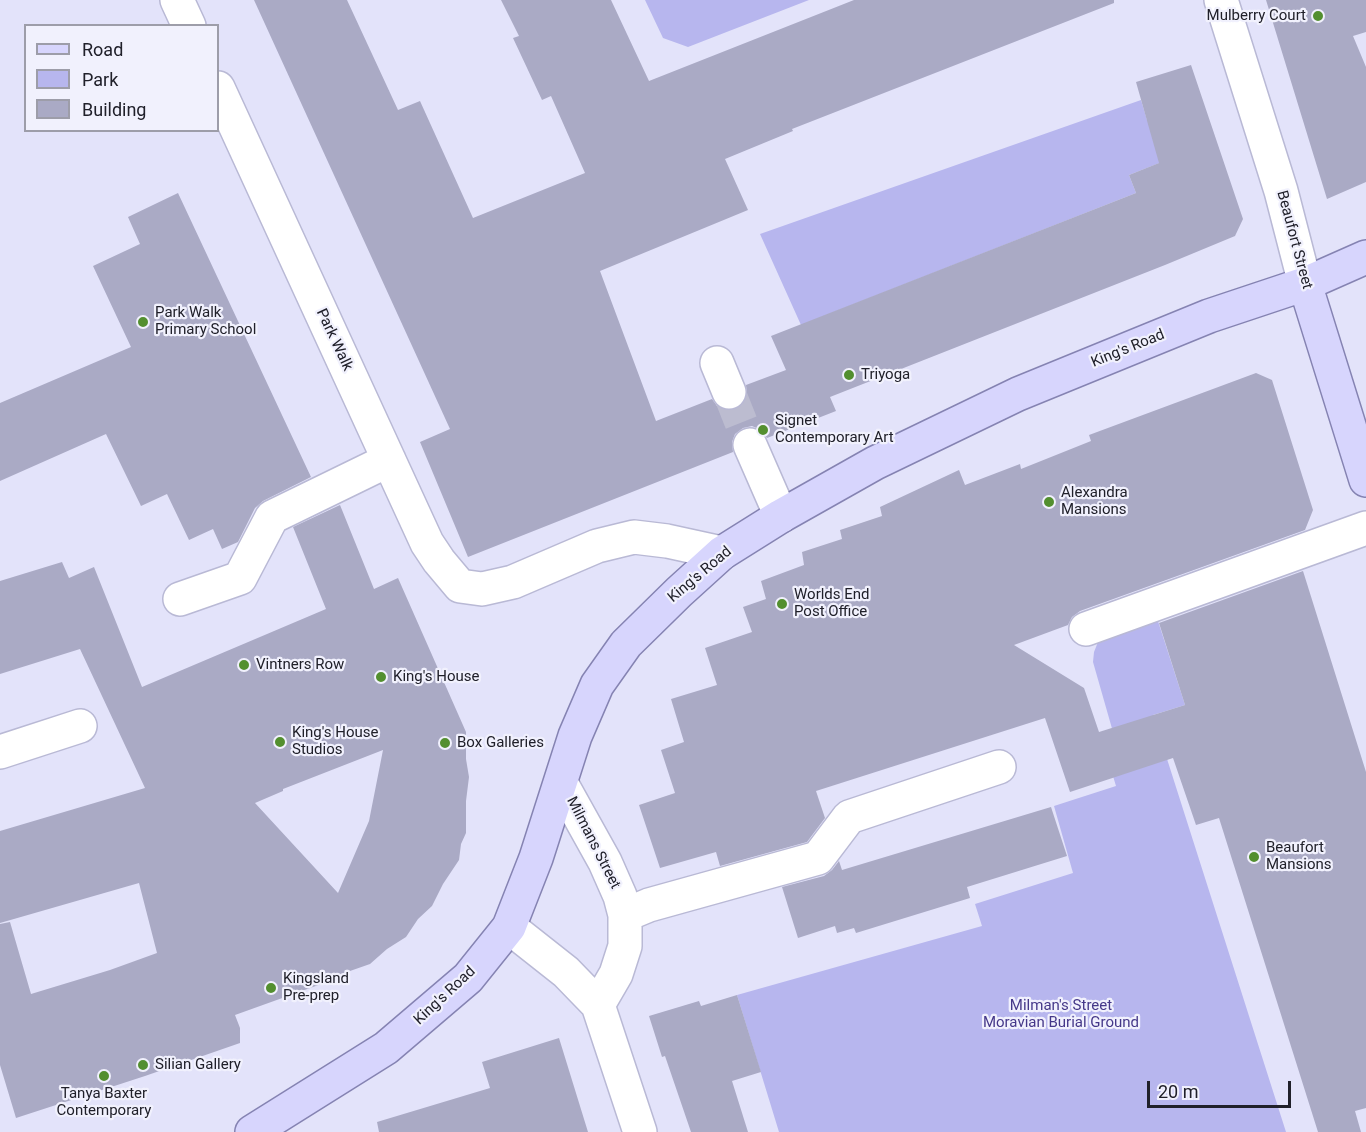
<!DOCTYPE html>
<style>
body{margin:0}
#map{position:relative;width:1366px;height:1132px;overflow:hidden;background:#e3e3fa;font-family:Roboto,sans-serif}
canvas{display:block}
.legend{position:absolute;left:24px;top:24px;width:195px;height:108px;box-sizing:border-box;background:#f1f1fd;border:2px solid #9d9da9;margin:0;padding:8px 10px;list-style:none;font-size:18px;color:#20202a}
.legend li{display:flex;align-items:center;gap:12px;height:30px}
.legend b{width:30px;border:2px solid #9d9da9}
.scale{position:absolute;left:1147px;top:1081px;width:144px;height:27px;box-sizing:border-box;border:3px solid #20202a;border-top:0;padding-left:8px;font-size:18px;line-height:21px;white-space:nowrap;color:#20202a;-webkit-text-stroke:4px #f1f1fd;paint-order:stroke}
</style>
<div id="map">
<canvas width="1366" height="1132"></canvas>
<ul class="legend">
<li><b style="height:8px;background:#d7d5fd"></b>Road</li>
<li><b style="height:16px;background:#b7b6ee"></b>Park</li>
<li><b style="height:16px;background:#aaaac5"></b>Building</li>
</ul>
<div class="scale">20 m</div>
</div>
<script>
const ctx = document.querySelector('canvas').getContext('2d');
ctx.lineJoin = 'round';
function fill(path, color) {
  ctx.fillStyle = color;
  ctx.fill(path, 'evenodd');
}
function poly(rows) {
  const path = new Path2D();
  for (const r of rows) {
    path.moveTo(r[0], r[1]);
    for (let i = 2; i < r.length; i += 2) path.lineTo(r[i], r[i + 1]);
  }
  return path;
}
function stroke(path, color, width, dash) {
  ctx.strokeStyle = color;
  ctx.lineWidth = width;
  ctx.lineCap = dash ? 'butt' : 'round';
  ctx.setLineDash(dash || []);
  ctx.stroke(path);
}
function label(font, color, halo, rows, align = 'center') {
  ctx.font = font + ' Roboto,sans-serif';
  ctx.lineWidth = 4.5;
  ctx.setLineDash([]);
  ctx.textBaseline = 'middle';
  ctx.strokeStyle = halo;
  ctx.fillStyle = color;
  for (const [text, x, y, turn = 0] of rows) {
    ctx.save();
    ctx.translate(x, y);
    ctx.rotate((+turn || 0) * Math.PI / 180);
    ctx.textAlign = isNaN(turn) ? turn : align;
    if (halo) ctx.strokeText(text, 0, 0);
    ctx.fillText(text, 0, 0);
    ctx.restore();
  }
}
fill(poly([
 [645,0,809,0,688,47,663,38],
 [1141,100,1147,120,1153,119,1167,160,1129,175,1136,193,801,325,760,234],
 [1157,618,1185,705,1153,715,1286,1132,779,1132,737,995,982,926,975,904,1073,873,1054,806,1116,786,1103,743,1115,739,1093,662,1094,652,1098,642,1107,637]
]), '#b7b6ee');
fill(poly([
 [254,0,347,0,398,110,420,101,473,218,585,173,551,96,542,100,513,38,519,36,501,0,611,0,649,81,854,0,1114,0,1114,3,792,129,793,131,725,159,748,210,600,271,656,421,712,399,717,406,726,410,737,409,744,403,747,395,746,385,786,370,771,336,1136,193,1129,175,1159,163,1136,82,1191,65,1243,219,1235,236,1165,265,830,397,836,411,767,438,761,430,752,426,743,428,735,434,732,442,733,452,468,557,420,442,450,429],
 [1266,0,1366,0,1366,32,1353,36,1366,67,1366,182,1327,199],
 [178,193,311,477,263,501,255,508,238,542,222,549,213,529,189,540,167,494,141,506,106,434,0,481,0,403,131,347,93,266,140,244,128,217],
 [1256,373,1272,380,1313,510,1305,530,1080,611,1072,617,1068,625,1014,645,1084,688,1099,732,1185,705,1159,623,1303,571,1366,772,1366,1108,1355,1111,1361,1132,1318,1132,1219,818,1196,825,1173,758,1070,792,1045,718,816,791,825,818,807,842,720,866,716,852,660,868,639,805,675,793,661,750,684,742,671,699,717,685,705,648,752,632,743,607,766,599,761,581,804,565,802,552,842,539,840,530,882,516,880,507,959,470,965,485,1020,464,1021,469,1091,441,1089,435],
 [340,505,374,589,398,578,466,732,466,759,469,777,466,801,466,833,461,844,459,860,443,884,432,906,418,919,406,937,387,949,370,964,350,971,338,978,235,1015,240,1028,240,1043,145,1076,16,1118,0,1065,0,924,10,922,31,994,110,970,157,953,139,883,0,923,0,831,145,788,80,649,0,674,0,581,62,562,69,578,94,567,142,687,326,609,293,527],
 [383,750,369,821,338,893,255,803,283,791,283,789],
 [1051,807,1067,856,967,887,970,898,856,933,854,928,837,933,835,926,798,938,782,887,824,876,832,870,839,861,842,870],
 [737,995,761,1072,732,1081,748,1132,691,1132,665,1056,662,1057,649,1016,699,1001,701,1006],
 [559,1038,588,1132,379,1132,377,1122,490,1088,482,1062]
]), '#aaaac5');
stroke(poly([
 [729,392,750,445]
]), '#bcbcd0', 33, [33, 16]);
const minor = poly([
 [177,0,189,26],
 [1221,0,1281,191,1305,284],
 [218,88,427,543,439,561,460,586,482,589,513,582,597,546,634,537,667,541,722,553],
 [717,363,729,392],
 [750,445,781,516],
 [180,599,240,578,272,517,389,460],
 [1086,629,1366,528],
 [0,752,80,726],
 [561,783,605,862,620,896,625,915,625,946,616,974,598,1005],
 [625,915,649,905,818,858,849,817,999,767],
 [509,927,566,972,598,1005,640,1132]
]);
const major = poly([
 [1305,284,1366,480],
 [252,1132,386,1048,468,978,509,927,536,858,575,736,597,685,626,644,679,592,722,553,781,516,875,463,1018,394,1209,316,1305,284,1366,257]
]);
stroke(minor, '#b9b9d5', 36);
stroke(major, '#8583b2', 36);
stroke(minor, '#fff', 33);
stroke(major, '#d7d5fd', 33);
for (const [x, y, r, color] of [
 [1318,16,6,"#538f2f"],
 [143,322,6,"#538f2f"],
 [849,375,6,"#538f2f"],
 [763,430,6,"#538f2f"],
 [1049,502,6,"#538f2f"],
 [782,604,6,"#538f2f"],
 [244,665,6,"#538f2f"],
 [381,677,6,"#538f2f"],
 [280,742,6,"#538f2f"],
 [445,743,6,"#538f2f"],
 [1254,857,6,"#538f2f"],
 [271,988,6,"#538f2f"],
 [143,1065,6,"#538f2f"],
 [104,1076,6,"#538f2f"]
]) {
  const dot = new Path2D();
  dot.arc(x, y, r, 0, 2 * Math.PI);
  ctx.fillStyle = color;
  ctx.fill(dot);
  stroke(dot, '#f1f1fd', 2);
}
label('15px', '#20202a', '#f1f1fd', [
 ["Mulberry Court",1306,16,"right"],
 ["Park Walk",155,313],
 ["Primary School",155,330],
 ["Triyoga",861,375],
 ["Signet",775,421],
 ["Contemporary Art",775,438],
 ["Alexandra",1061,493],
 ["Mansions",1061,510],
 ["Worlds End",794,595],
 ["Post Office",794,612],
 ["Vintners Row",256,665],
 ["King's House",393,677],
 ["King's House",292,733],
 ["Studios",292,750],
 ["Box Galleries",457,743],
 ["Beaufort",1266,848],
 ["Mansions",1266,865],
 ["Kingsland",283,979],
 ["Pre-prep",283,996],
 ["Silian Gallery",155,1065],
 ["Tanya Baxter",104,1094,"center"],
 ["Contemporary",104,1111,"center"]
], 'left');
label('15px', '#20202a', '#f1f1fd', [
 ["Beaufort Street",1294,240,75],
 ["Park Walk",334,340,65],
 ["King's Road",1128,349,-22],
 ["King's Road",700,575,-40],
 ["Milmans Street",593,843,63],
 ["King's Road",445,996,-43]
]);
label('15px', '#453889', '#f1f1fd', [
 ["Milman's Street",1061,1006],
 ["Moravian Burial Ground",1061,1023]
]);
</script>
